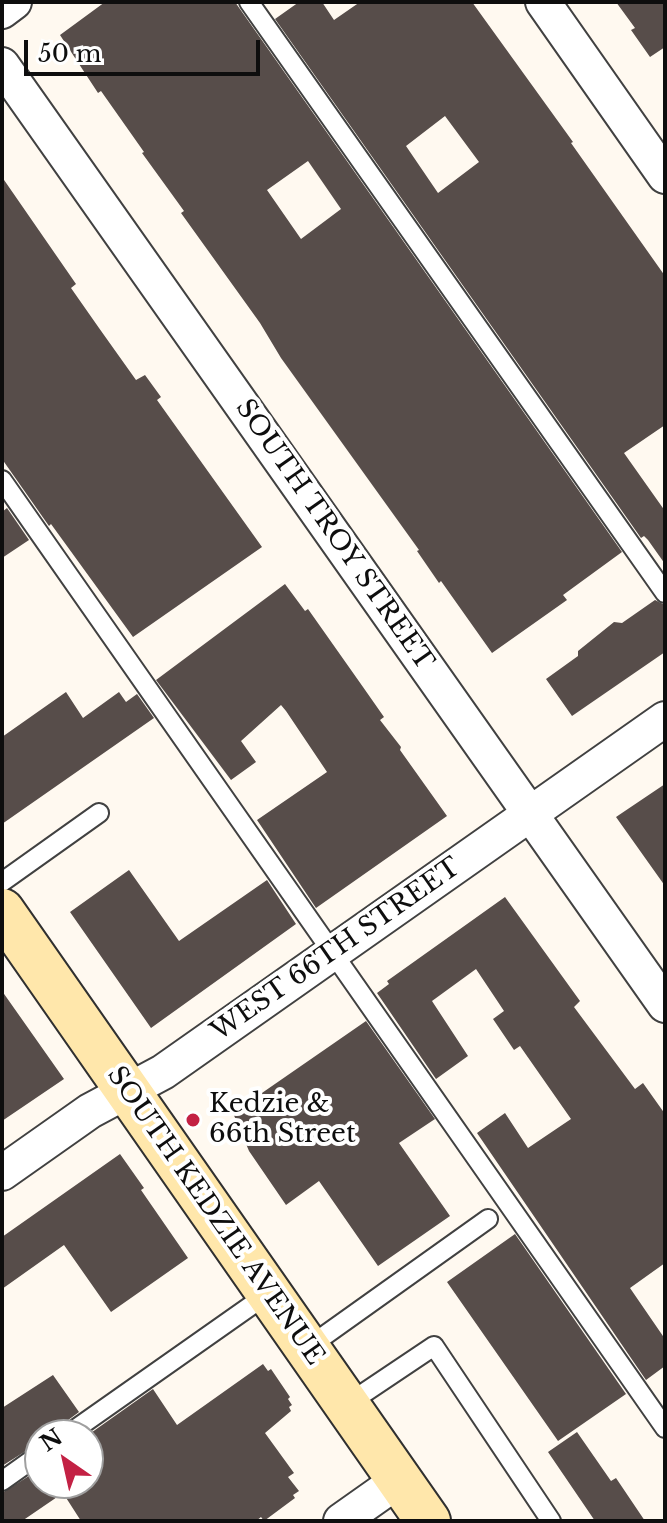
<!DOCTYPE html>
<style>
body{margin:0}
#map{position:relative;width:667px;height:1523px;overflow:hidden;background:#fff9f0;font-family:"Libre Baskerville",serif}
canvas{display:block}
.frame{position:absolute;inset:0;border:4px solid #0e0e0e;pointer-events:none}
.north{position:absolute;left:24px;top:1419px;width:80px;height:80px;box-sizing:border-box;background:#fff;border:2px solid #9f9f9f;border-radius:50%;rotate:326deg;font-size:22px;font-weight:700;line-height:32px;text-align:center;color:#0e0e0e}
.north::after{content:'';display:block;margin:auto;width:28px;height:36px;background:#c32144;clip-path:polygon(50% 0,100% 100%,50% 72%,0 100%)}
.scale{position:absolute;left:24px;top:40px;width:236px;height:36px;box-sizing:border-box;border:4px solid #0e0e0e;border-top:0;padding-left:10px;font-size:24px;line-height:28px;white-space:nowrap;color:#0e0e0e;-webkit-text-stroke:6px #fff;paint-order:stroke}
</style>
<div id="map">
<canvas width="667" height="1523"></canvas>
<div class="frame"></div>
<div class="north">N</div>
<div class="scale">50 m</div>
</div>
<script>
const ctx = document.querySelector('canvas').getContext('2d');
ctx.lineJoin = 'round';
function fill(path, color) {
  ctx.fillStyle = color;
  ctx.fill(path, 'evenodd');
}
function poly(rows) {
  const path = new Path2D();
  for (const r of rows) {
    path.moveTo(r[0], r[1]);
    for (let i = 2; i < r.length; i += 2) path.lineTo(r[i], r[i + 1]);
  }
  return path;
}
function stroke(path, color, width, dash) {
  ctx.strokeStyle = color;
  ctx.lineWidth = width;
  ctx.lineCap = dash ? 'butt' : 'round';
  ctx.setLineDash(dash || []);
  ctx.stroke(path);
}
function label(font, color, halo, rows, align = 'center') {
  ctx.font = font + ' "Libre Baskerville",serif';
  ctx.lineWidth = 8;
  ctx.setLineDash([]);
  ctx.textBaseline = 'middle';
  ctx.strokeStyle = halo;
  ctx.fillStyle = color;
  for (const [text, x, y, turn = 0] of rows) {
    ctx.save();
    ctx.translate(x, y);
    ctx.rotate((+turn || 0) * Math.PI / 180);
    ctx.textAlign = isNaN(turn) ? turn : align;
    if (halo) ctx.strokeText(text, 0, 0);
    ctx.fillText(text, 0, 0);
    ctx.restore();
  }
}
fill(poly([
 [105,2,235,2,622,552,563,595,567,600,492,653,441,581,439,583,417,551,419,550,281,358,260,323,181,213,184,211,142,153,144,152,101,91,98,93,60,35],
 [308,161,341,209,301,239,267,190],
 [299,2,322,2,334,20,360,2,472,2,573,142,571,143,665,276,665,425,624,453,665,511,665,564,648,540,644,536,641,538,275,19],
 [445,116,479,162,438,193,406,146],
 [616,2,665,2,665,47,650,57,631,30,635,28],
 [2,177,76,284,71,288,99,328,136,380,145,375,161,397,157,400,262,547,133,637,51,524,49,526,2,459],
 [7,508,29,540,2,558,2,512],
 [285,584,305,611,308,609,363,687,384,717,380,720,401,747,400,750,447,816,316,908,257,820,327,772,286,711,281,705,241,741,256,762,231,780,156,680],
 [655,600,665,605,665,652,572,716,546,679,578,656,578,651,614,622,622,623],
 [66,692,83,718,119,692,126,702,137,694,154,718,2,824,2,737],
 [665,784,665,886,616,817],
 [129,870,179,941,267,880,296,924,151,1028,70,912],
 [505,897,580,1001,574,1007,635,1089,643,1083,665,1114,665,1263,630,1288,665,1339,665,1366,646,1380,477,1133,505,1113,528,1148,571,1119,520,1046,514,1050,493,1019,504,1011,476,969,432,1001,468,1056,436,1079,377,993,389,984,387,981],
 [2,991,64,1079,2,1121],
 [366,1021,435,1119,399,1143,450,1216,378,1266,319,1181,286,1205,249,1151,233,1113],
 [120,1154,144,1188,141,1190,188,1258,111,1312,64,1245,2,1289,2,1237],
 [515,1234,626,1394,558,1441,447,1282],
 [263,1364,268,1371,271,1369,290,1397,288,1399,292,1405,289,1407,291,1411,265,1433,294,1473,288,1477,299,1491,293,1495,295,1498,264,1521,261,1517,256,1521,81,1521,63,1493,22,1521,2,1521,2,1493,40,1469,40,1483,88,1483,88,1435,153,1389,177,1425],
 [53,1375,79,1412,60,1426,55,1435,40,1435,40,1442,2,1466,2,1408],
 [577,1432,611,1481,616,1478,645,1521,595,1521,548,1452]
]), '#574d4a');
const service = poly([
 [249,2,665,593],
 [2,480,665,1428],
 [2,882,99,813],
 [307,1348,488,1219],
 [346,1405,434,1346,551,1521],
 [67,1435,269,1293],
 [2,1481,40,1454]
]);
const minor = poly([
 [543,2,665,176],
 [2,11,14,2],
 [2,65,665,1005],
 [2,1173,90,1111,163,1072,665,719],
 [341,1521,399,1480]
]);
const secondary = poly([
 [2,911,428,1521]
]);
stroke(service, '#414141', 22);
stroke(minor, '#414141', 38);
stroke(secondary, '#303030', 48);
stroke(service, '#fff', 18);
stroke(minor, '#fff', 34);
stroke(secondary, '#ffe7ab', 44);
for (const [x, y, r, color] of [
 [193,1120,8,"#c32144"]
]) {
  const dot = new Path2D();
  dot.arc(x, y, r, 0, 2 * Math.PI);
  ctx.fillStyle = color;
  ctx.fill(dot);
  stroke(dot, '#fff', 3);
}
label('26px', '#0e0e0e', '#fff', [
 ["SOUTH TROY STREET",334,535,55],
 ["WEST 66TH STREET",336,950,-35],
 ["SOUTH KEDZIE AVENUE",215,1216,55]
]);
label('26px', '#0e0e0e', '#fff', [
 ["Kedzie &",209,1105],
 ["66th Street",209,1135]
], 'left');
</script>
